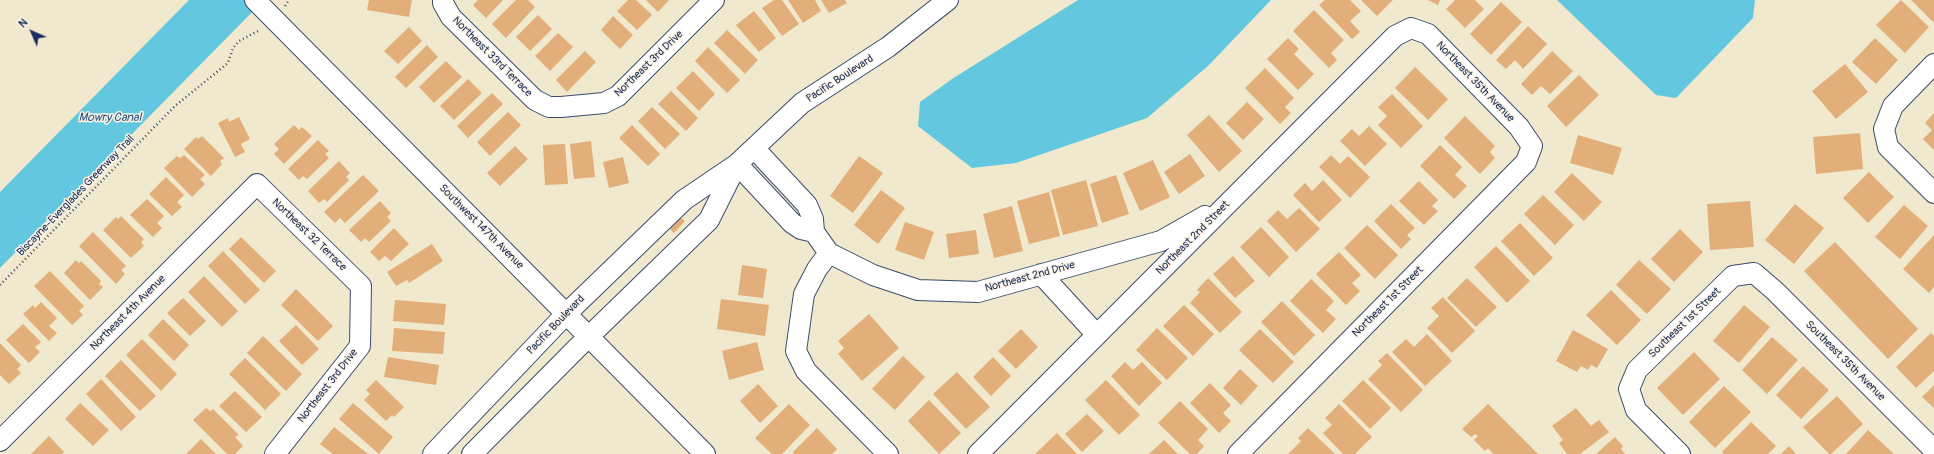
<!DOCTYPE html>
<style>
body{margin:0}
#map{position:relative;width:1934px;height:454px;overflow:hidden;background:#f1e9cd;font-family:Pangolin,sans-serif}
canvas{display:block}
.north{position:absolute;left:12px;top:12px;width:40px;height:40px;-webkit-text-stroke:3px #fcf5e5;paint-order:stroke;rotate:315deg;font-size:11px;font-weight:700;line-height:16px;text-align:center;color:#1b2f5e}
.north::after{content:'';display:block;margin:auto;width:14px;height:18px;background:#1b2f5e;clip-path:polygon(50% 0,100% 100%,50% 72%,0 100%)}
</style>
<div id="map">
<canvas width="1934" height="454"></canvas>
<div class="north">N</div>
</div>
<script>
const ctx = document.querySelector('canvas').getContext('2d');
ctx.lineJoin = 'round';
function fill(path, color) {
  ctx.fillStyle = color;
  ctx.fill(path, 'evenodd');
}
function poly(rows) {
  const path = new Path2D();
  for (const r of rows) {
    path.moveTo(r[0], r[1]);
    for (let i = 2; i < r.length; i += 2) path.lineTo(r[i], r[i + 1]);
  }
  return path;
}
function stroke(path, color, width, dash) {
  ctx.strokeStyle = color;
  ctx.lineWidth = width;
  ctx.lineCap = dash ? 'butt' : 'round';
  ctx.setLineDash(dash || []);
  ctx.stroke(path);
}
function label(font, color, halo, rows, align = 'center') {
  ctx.font = font + ' Pangolin,sans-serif';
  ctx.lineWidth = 3;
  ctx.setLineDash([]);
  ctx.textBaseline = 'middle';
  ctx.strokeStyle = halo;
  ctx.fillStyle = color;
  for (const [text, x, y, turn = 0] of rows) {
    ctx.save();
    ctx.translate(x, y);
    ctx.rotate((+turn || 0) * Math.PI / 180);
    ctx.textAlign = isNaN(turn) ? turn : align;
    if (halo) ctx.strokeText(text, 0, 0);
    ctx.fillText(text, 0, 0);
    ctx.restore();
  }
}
fill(poly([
 [189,0,264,0,0,268,0,192],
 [1078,0,1271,0,1208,66,1147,118,1016,163,972,168,918,126,920,102,952,79],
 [1557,0,1755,0,1753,18,1676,98,1656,95]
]), '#63c7e0');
fill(poly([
 [369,0,412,0,409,17,367,10],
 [478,0,503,0,486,18,473,5],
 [516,0,528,0,535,7,506,38,492,24],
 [628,0,636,0,652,15,637,30,617,11],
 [646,0,669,0,658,12],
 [774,0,782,0,799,24,782,36,762,8],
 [788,0,815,0,821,11,803,23],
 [821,0,845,0,847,3,829,13],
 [1325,0,1350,0,1361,11,1350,21,1360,32,1352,39,1319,5],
 [1361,0,1393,0,1377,16],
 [1428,0,1440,0,1438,5],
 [1455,0,1475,0,1484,9,1465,28,1446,9],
 [1901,0,1929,27,1905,53,1876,25],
 [1911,0,1934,0,1934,21,1933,22],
 [1501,2,1522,22,1491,55,1470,34],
 [1314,10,1344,40,1331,53,1337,60,1329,68,1293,31],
 [754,11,776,38,759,52,736,25],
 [538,15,552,29,530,51,516,37],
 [613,16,633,35,620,49,601,30],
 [1528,26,1547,44,1523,69,1515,60,1506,69,1496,60],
 [409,27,422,41,398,64,384,51],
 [727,30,758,60,745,74,714,43],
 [558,33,573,47,550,71,535,56],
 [1288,38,1299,49,1294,54,1314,74,1298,90,1267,59],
 [1875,38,1898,60,1876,84,1852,62],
 [427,45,438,57,406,88,395,77],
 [708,47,740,80,727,93,695,61],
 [585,51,596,62,567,92,556,80],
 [1552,51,1573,71,1550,94,1541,86,1532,95,1521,84],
 [446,61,462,77,434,103,419,87],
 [1845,64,1868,92,1836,119,1812,91],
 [1415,67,1448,99,1428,120,1395,88],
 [1265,68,1294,98,1285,107,1291,113,1280,124,1245,88],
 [693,71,715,94,699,111,676,88],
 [1579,75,1599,95,1566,127,1547,106],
 [468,79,482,93,454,120,440,106],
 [671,91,698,118,686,131,658,104],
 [492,93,503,104,468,138,457,126],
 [1392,94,1423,126,1401,148,1378,125,1387,116,1378,107],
 [1247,102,1264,119,1243,140,1226,123],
 [652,107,680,134,665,149,638,121],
 [508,112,521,125,490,156,477,142],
 [1934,113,1934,150,1923,139,1932,130,1925,123],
 [1209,115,1242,151,1219,172,1187,135],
 [1465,116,1495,146,1490,152,1495,158,1480,174,1444,138],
 [239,117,250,139,241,144,245,152,235,157,218,123,228,118,229,122],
 [294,125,299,130,302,127,312,136,284,164,274,154,279,149,274,144],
 [632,125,660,154,648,166,619,138],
 [1369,126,1387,144,1365,166,1340,141,1352,129,1359,136],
 [1860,133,1863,169,1816,174,1813,137],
 [1578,135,1622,148,1613,175,1570,163],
 [202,136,224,158,220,161,222,164,211,176,184,149,196,137,198,139],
 [318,140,329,151,325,154,329,158,307,179,303,176,299,180,288,169],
 [591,141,595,177,574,179,570,144],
 [565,144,568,184,545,185,543,145],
 [1440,145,1462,167,1455,175,1467,186,1454,199,1420,166],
 [515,146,528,159,500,186,487,173],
 [1190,154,1205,176,1179,194,1164,172],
 [184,155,205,175,200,179,205,184,192,197,164,168,177,156,180,158],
 [1331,155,1340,164,1348,156,1370,177,1350,198,1319,167],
 [859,156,883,173,853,213,830,196],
 [623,157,629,183,609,188,603,162],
 [1153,160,1170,197,1140,211,1123,173],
 [339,161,350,173,346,177,349,180,327,202,324,199,319,203,308,191],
 [1869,172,1894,197,1868,223,1843,198],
 [1572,173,1602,202,1584,221,1554,192],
 [363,175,379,191,345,223,340,218,335,223,324,212],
 [1116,175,1129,214,1102,223,1090,184],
 [166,177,184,195,177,202,182,207,172,216,149,194],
 [1086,180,1098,226,1063,235,1051,190],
 [1323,180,1342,200,1319,222,1293,195,1305,183,1312,191],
 [1419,181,1438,200,1432,206,1438,211,1424,225,1399,201],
 [881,190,905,208,878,244,854,225],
 [1049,192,1060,236,1029,244,1017,201],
 [1543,195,1574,225,1555,245,1524,214],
 [147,199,164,216,157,223,162,228,153,237,130,215],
 [380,201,391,213,387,217,391,221,369,242,365,238,361,242,349,230],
 [1750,201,1754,247,1710,250,1707,204],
 [1391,204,1415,228,1407,235,1411,239,1401,249,1374,221],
 [1795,204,1824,228,1794,264,1765,240],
 [1904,205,1928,226,1900,259,1875,237],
 [1012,206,1023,251,994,258,983,214],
 [1299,208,1320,229,1296,252,1267,221,1278,210,1287,219],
 [121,216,144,239,141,242,144,246,131,258,103,230,116,217,118,219],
 [680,217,685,221,674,233,669,228],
 [905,222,934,232,924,260,895,250],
 [1520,223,1553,258,1534,276,1501,241],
 [1367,225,1398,255,1375,279,1344,248],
 [1261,227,1289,257,1269,277,1240,247],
 [394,228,409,244,391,261,385,256,379,261,370,252],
 [1680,229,1703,252,1674,282,1651,259],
 [976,230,979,254,949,258,946,234],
 [93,232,126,266,121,270,125,274,116,284,79,246],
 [1934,235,1934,287,1929,293,1903,269],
 [241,237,276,271,264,283,229,249],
 [1835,242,1918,329,1888,359,1804,271],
 [432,244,443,261,409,283,407,280,396,286,387,272],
 [1496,246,1530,281,1507,303,1474,267],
 [223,251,260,290,245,304,208,266],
 [1339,252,1361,275,1352,283,1360,291,1346,305,1316,274],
 [1233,256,1255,281,1235,298,1213,274],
 [76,260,79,263,81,261,101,281,99,284,103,287,90,300,64,273],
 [1639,260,1671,289,1647,314,1616,285],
 [742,265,767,269,763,298,738,295],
 [50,271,84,306,79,311,83,315,72,325,34,286],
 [204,276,238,311,222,327,188,292],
 [1208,278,1242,312,1220,333,1190,303,1200,292,1197,290],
 [1467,278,1497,307,1476,327,1447,298],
 [1311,279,1334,301,1326,310,1336,319,1323,333,1290,301],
 [296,289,333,326,318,341,281,305],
 [1611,290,1641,320,1617,345,1586,315],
 [1443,297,1475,331,1452,353,1427,328,1439,316,1431,308],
 [183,298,206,321,190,336,167,313],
 [721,299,769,305,765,336,717,329],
 [395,300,446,304,444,325,393,321],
 [1282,301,1315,335,1294,356,1261,322],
 [41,302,57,318,49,326,57,333,49,341,23,314,33,305,35,308],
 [1184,305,1214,334,1193,356,1163,326],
 [1744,305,1770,327,1739,363,1713,341],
 [869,314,899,348,862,381,838,354,844,348,838,341],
 [163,319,189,345,174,361,148,335],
 [23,324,41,342,35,347,40,352,29,363,6,340],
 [296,325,319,349,302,365,279,341],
 [394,328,445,332,443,354,392,351],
 [1157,328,1188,358,1167,380,1136,350],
 [1021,329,1038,347,1016,369,998,351],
 [1260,329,1294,362,1273,383,1239,350],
 [1573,330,1608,349,1597,368,1591,365,1588,370,1581,366,1577,372,1556,361],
 [1931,333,1934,336,1934,371,1916,388,1896,367],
 [1427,334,1452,361,1425,386,1392,352,1406,339,1414,347],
 [263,336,302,374,286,391,247,353],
 [1772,337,1798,360,1767,394,1742,370],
 [142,339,177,374,161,391,126,355],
 [757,342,764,370,729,380,722,351],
 [0,343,21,365,17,369,21,373,9,384,0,375],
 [1694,352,1720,379,1683,415,1657,388],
 [1387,353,1423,390,1401,412,1368,379,1382,365,1378,361],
 [903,356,925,377,895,410,872,389],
 [388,357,439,365,436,385,384,377],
 [993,357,1011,376,991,396,973,377],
 [245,358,281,394,265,410,229,374],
 [121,360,156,396,140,411,105,376],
 [1125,362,1133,370,1142,362,1162,383,1139,406,1111,376],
 [1803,366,1829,390,1801,419,1776,395],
 [1240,369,1258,386,1241,405,1223,388],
 [957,372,990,407,966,429,933,394],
 [101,379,136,417,121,431,86,394],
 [376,380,404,407,394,417,392,415,386,421,364,400,370,394,366,390],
 [1106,380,1140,415,1119,435,1085,400],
 [1363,380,1391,408,1370,429,1342,401],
 [1210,383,1231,405,1223,413,1231,421,1219,433,1190,403],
 [758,384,778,406,760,423,740,401],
 [1934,385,1934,408,1922,397],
 [1724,386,1751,412,1715,448,1689,422],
 [235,391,262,417,246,432,219,406],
 [1837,396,1863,424,1831,454,1829,454,1803,427],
 [929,400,961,433,939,454,908,421],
 [1180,401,1208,429,1198,440,1204,446,1197,454,1190,454,1158,423],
 [80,403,109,430,93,446,65,419],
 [353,403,393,437,379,454,339,419],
 [789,404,810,425,782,454,772,454,755,438],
 [1339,404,1372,437,1355,454,1343,454,1323,433,1332,425,1325,418],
 [1488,404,1538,454,1493,454,1488,448,1485,451,1474,440,1478,436,1475,434,1471,437,1462,429],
 [206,408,210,411,213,409,239,435,235,437,243,446,235,454,227,454,193,420],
 [1576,408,1591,426,1599,420,1609,432,1580,454,1567,454,1559,443,1563,440,1552,426],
 [1087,414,1104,431,1082,452,1065,434],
 [1751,422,1776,446,1768,454,1723,454,1722,452],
 [334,427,349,439,368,454,333,454,320,444],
 [817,428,837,449,832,454,794,454,793,452],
 [1308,428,1335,454,1288,454,1301,441,1298,438],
 [1868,430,1893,453,1892,454,1846,454],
 [1057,433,1077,454,1035,454],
 [49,436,64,452,62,454,31,454],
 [1615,437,1623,446,1621,449,1625,454,1596,454],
 [201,439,216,454,186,454],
 [1164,440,1178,454,1149,454],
 [1789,446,1796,454,1781,454]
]), '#e2ae79');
const minor = poly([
 [255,0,705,454],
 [443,0,443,3,451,17,535,100,549,107,561,107,604,103,618,96,714,0],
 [1934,64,1893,106,1884,129,1888,147,1934,193],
 [754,148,807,205,813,219,814,232,829,253,873,275,918,290,978,292,1161,241,1205,216],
 [737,164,792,223,801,229,814,232],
 [829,253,817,269,804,294,796,351,806,371,888,454],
 [1041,274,1097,335],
 [0,441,257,184,361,286,360,346,275,454],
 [433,454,567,313,684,200,737,164,802,103,888,47,948,0],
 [472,454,576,349,709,220,736,166],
 [978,454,1395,36,1411,28,1428,34,1519,127,1532,146,1526,162,1238,454],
 [1680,454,1636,410,1629,389,1637,370,1733,276,1754,273,1775,291,1934,450]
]);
stroke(minor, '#3b4b6f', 22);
stroke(poly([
 [285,6,289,0],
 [0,285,175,106,228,63,233,48,239,41,260,30]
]), '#3b4b6f', 2.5, [1, 3]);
stroke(minor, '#fff', 20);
label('11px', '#1b2f5e', '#fcf5e5', [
 ["Northeast 33rd Terrace",492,57,45],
 ["Northeast 3rd Drive",649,64,-44],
 ["Pacific Boulevard",840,79,-33],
 ["Northeast 35th Avenue",1475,82,46],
 ["Biscayne-Everglades Greenway Trail",76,196,-46],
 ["Southwest 147th Avenue",481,227,45],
 ["Northeast 32 Terrace",309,235,44],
 ["Northeast 2nd Street",1193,238,-45],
 ["Northeast 2nd Drive",1030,277,-15],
 ["Northeast 1st Street",1388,302,-45],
 ["Northeast 4th Avenue",128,313,-45],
 ["Southeast 1st Street",1685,323,-44],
 ["Pacific Boulevard",556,325,-46],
 ["Southeast 35th Avenue",1845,361,45],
 ["Northeast 3rd Drive",328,386,-52]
]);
label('italic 12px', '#2d557e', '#fcf5e5', [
 ["Mowry Canal",110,118]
]);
</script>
